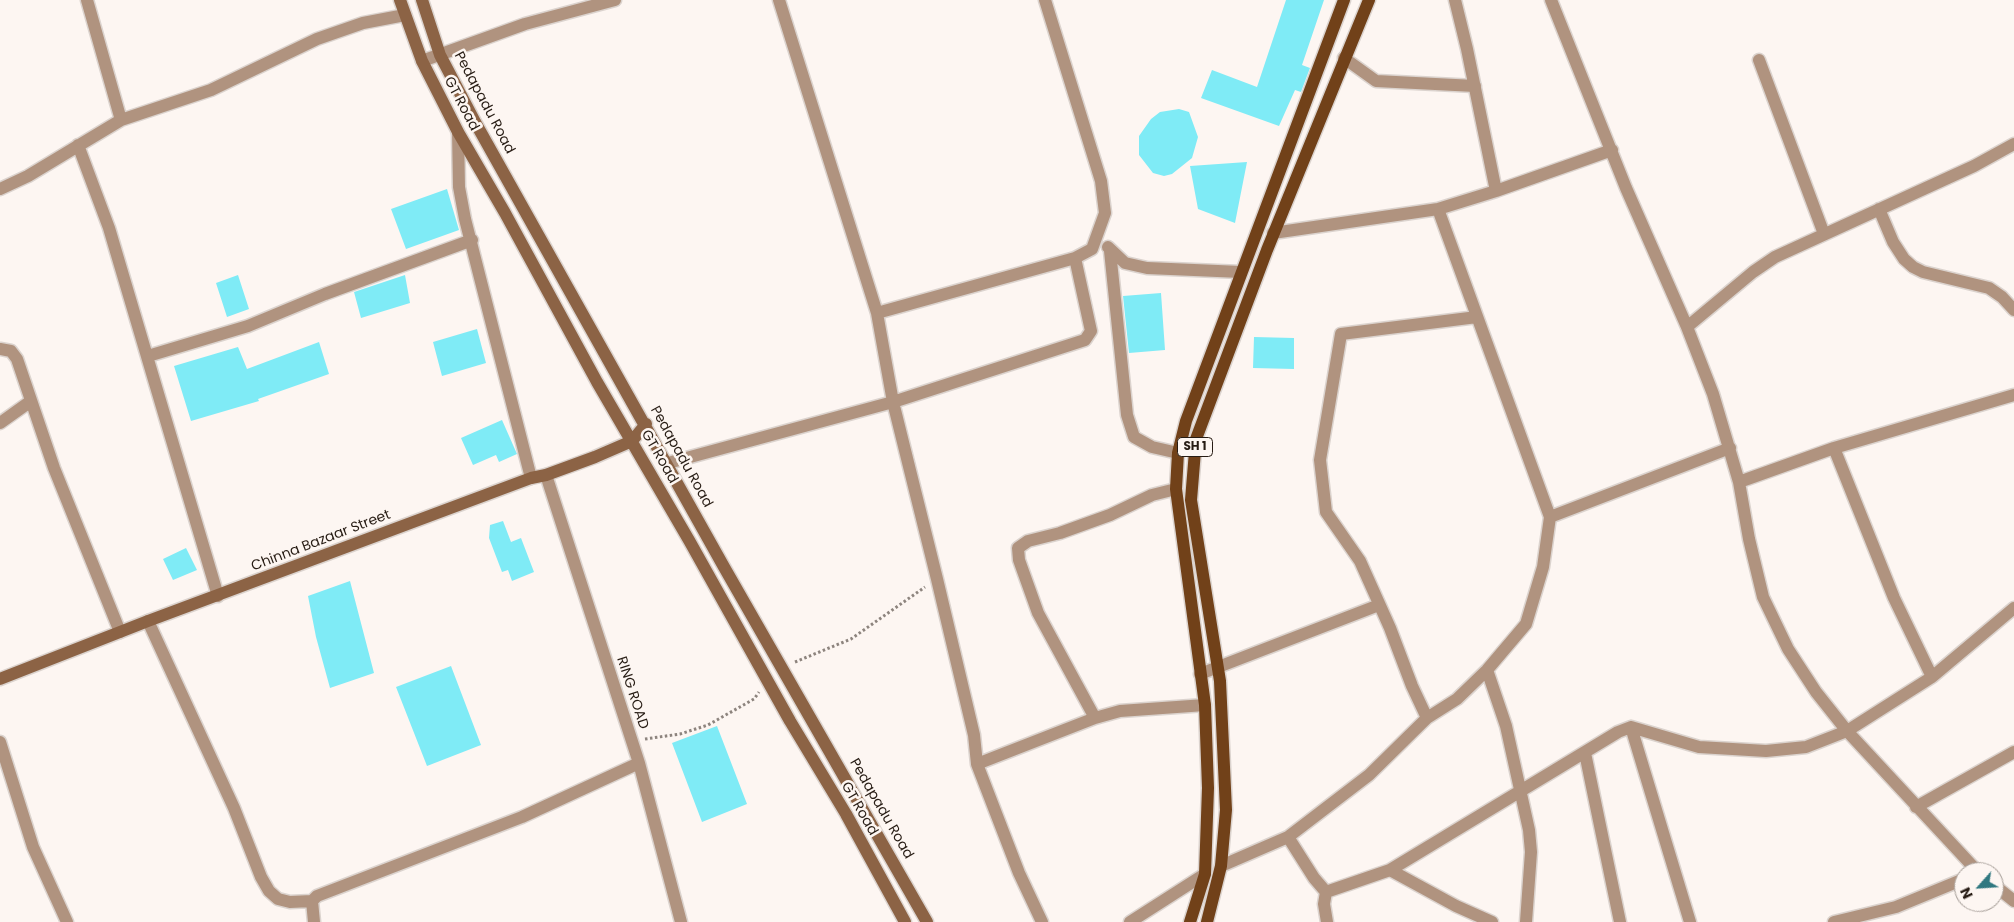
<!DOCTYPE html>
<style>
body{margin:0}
#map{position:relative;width:2014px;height:922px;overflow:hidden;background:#fdf6f2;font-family:Poppins,sans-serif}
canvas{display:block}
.north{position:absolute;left:1954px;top:862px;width:50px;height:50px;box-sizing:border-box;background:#fdf6f2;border:1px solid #a79f99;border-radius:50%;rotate:244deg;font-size:14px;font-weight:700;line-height:20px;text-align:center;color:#271c14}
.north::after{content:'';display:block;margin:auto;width:18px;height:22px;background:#307880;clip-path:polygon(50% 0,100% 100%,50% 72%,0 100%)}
</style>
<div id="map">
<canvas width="2014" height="922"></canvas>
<div class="north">N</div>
</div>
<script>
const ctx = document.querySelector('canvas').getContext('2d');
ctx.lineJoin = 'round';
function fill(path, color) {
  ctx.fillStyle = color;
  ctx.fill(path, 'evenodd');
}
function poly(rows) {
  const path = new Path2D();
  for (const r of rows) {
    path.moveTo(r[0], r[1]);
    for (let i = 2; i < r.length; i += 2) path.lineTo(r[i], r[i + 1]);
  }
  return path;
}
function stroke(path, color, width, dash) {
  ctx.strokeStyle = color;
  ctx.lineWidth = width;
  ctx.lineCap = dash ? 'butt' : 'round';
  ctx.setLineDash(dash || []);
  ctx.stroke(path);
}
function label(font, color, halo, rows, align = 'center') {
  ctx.font = font + ' Poppins,sans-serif';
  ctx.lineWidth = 5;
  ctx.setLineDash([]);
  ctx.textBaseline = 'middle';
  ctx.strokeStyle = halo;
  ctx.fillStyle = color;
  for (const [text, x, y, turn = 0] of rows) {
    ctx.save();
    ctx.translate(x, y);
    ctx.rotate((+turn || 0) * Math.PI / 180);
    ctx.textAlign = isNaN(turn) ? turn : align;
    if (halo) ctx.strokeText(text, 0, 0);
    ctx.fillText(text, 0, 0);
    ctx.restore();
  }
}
fill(poly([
 [1286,0,1324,0,1302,65,1310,68,1301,92,1295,90,1279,126,1201,98,1212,70,1257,87],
 [1179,109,1189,112,1198,137,1192,158,1172,174,1164,176,1153,173,1139,155,1139,136,1151,119,1160,112],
 [1247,162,1235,223,1198,209,1190,166],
 [447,189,459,230,406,249,391,209],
 [238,275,249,309,227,317,216,283],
 [405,275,410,303,361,318,354,292],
 [1161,293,1165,350,1129,353,1123,296],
 [477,329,486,363,442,376,433,342],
 [1254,337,1294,338,1294,369,1253,368],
 [319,342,329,374,258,399,259,401,191,421,174,366,238,347,247,369],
 [502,420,517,454,499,462,496,455,473,465,461,438],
 [503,521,511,542,521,538,534,572,512,581,508,570,502,572,489,538,490,525],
 [186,548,197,570,173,580,163,559],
 [350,581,374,673,330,688,316,637,308,596],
 [451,666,481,745,427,766,396,687],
 [717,726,747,804,702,822,672,743]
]), '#7febf6');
const street = poly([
 [87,0,121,120],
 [779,0,877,313],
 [1455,0,1467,49,1496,191],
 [1551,0,1626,188,1687,327,1713,394,1739,482,1749,539,1763,597,1788,649,1816,692,1847,731,1978,872],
 [1344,58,1376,81,1475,86],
 [1759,60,1824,234],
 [422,61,525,24,615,0],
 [458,132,459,187,465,219,531,478],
 [78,145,109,228,218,596],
 [0,189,28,176,121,120,211,90,317,39,363,23,405,15],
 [1879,209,1893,242,1904,259,1913,267,1923,272,1989,288,2002,297,2014,310],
 [1273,233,1438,209,1496,191,1612,150],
 [1108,247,1125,263,1147,268,1241,272],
 [1110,251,1127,415,1134,437,1152,447,1178,453],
 [1687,327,1753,272,1775,257,1974,166,2014,144],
 [0,349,11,351,17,359,54,468,120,632],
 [148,356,248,326,325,294,472,240],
 [0,423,31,401],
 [1834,448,1894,598,1932,677],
 [668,463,893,402,1085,340,1091,331,1075,258],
 [546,475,639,763,681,922],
 [1739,482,1834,448,2014,395],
 [1550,517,1730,448],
 [148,621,234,808,261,877,269,891,278,899,290,902,312,901],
 [1487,670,1506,726,1529,830,1531,852,1526,922],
 [1200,674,1379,605],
 [1095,718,1038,613,1019,560,1018,548,1028,541,1060,533,1110,515,1152,495,1176,489],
 [1427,718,1412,686,1390,628,1360,561,1326,512,1320,460,1341,334,1477,317],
 [1631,727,1699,747,1766,751,1806,747,1847,731,1932,677,2014,608],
 [0,742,33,847,67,922],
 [1585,753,1620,922],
 [977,764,1095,718,1120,711,1205,705],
 [1916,807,2014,752],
 [1288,837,1314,878,1326,892,1324,904,1327,922],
 [1221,866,1288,837,1369,775,1427,718,1457,699,1487,670,1526,624,1543,567,1550,517,1438,209],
 [1390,870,1456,906,1492,922],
 [1994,885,2014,901],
 [1326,892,1390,870,1618,732,1631,727,1690,922],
 [314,922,312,901,317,896,522,817,639,763],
 [1042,922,1019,873,977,764,974,735,937,579,893,402,877,313,1075,258,1092,249,1105,213,1101,181,1045,0],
 [1130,922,1205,874],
 [1834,922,1896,907,1964,879]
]);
const secondary = poly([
 [400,0,422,61,458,132,505,213,597,382,690,542,790,721,846,814,905,922],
 [422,0,440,55,475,122,724,567,927,922],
 [0,679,148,621,531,478,546,475,595,457,632,441,646,424]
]);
const primary = poly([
 [1190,922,1205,874,1208,788,1205,705,1176,489,1178,453,1186,421,1344,0],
 [1207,922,1221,866,1226,810,1220,681,1191,500,1196,439,1267,250,1369,0]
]);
stroke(street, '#dbd3ce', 15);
stroke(secondary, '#dbd3ce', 15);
stroke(primary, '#dbd3ce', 15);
stroke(poly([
 [795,662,851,639,925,587],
 [645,739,680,734,708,725,754,699,759,692]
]), '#8d847e', 3, [2.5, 2.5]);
stroke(street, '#b0937f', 12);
stroke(secondary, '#8c6345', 12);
stroke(primary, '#714119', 12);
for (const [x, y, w] of [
 [1195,447,35]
]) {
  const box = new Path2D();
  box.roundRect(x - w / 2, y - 9.5, w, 19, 4);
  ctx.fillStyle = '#fdf6f2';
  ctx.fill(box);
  stroke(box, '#271c14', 1);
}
label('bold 12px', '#271c14', null, [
 ["SH 1",1195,447]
]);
label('14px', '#271c14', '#fdf6f2', [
 ["Pedapadu Road",484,103,62],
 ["GT Road",461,104,62],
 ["GT Road",659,457,60],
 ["Pedapadu Road",681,457,61],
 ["Chinna Bazaar Street",321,541,-21],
 ["RING ROAD",632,693,72],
 ["GT Road",859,809,60],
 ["Pedapadu Road",881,809,60]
]);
</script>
